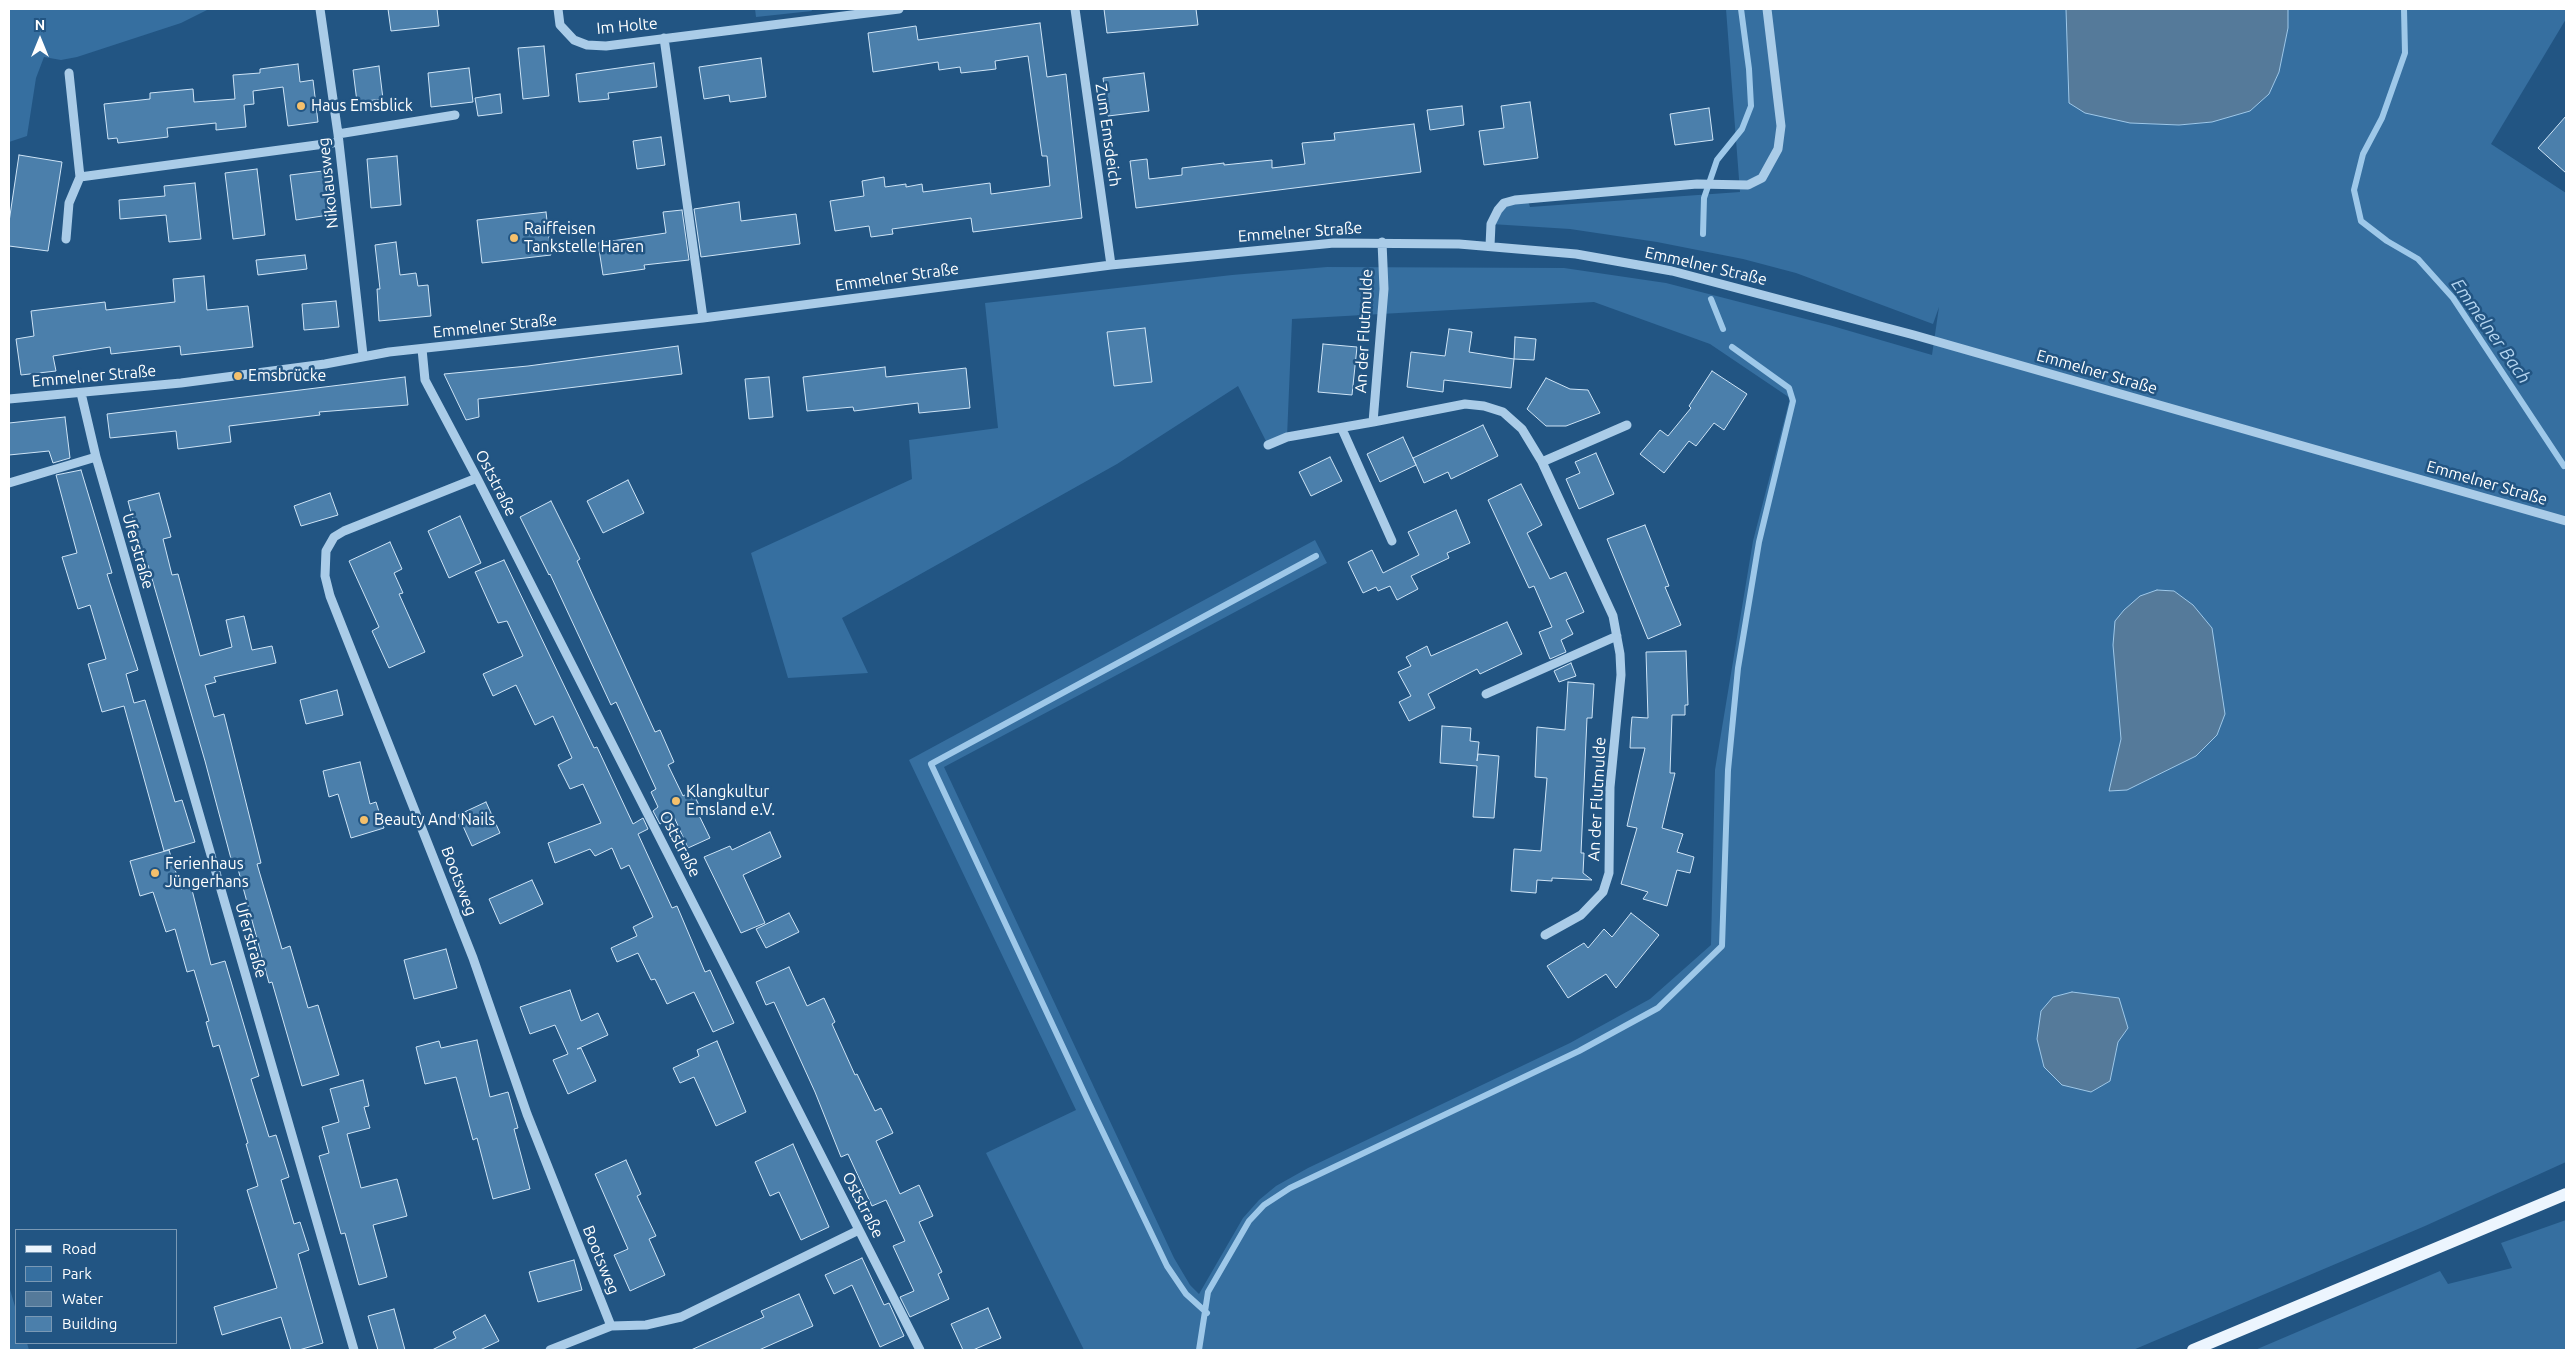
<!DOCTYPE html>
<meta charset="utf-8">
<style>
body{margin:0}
#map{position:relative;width:2575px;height:1359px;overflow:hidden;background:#225583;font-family:Ubuntu,sans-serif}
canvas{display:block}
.frame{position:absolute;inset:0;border:10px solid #fff;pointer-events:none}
.legend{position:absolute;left:15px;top:1229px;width:162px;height:115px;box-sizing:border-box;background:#225583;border:1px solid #7a99b5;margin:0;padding:6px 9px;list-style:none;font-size:15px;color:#fff}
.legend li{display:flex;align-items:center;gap:10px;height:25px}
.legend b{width:25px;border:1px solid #7a99b5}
.north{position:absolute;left:15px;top:15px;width:50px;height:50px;-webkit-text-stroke:4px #225583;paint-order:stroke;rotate:0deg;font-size:14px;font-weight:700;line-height:20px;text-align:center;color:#fff}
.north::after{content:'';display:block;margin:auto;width:18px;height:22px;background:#fff;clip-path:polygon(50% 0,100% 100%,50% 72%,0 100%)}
</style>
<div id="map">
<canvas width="2575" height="1359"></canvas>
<div class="frame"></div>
<ul class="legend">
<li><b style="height:6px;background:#ecf5fe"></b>Road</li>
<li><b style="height:14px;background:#366fa0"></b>Park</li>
<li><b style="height:14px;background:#557a9a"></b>Water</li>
<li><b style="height:14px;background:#4b7fab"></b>Building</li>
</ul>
<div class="north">N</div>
</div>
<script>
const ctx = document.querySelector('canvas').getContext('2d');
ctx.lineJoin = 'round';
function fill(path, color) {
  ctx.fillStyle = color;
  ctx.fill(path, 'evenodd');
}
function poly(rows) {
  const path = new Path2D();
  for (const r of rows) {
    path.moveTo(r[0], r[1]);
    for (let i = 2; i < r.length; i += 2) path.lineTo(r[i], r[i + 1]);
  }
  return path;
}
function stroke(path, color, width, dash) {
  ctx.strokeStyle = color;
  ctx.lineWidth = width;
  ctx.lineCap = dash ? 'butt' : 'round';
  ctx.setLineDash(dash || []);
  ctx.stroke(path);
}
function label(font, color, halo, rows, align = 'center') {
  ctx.font = font + ' Ubuntu,sans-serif';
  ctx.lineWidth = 5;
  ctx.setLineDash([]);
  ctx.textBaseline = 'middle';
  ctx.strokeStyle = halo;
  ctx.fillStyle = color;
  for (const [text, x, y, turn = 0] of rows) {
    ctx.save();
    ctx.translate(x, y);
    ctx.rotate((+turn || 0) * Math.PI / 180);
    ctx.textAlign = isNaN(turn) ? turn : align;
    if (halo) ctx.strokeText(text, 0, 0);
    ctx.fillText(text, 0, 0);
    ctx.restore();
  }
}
fill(poly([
 [9,9,209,9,181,23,77,57,61,60,44,57,36,78,27,136,9,142],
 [755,9,811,9,812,11,756,17],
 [1726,9,2066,9,2069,103,2130,123,2179,125,2212,122,2269,94,2279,72,2288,28,2288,9,2566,9,2566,19,2491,144,2566,193,2566,1162,2425,1226,2133,1350,1084,1350,986,1153,1076,1110,909,760,1315,540,1327,563,944,767,1174,1258,1190,1285,1199,1294,1243,1218,1259,1200,1276,1186,1308,1168,1570,1043,1650,999,1711,945,1715,770,1753,541,1790,398,1710,344,1594,302,1292,319,1287,437,1268,445,1238,386,1117,464,842,618,868,673,788,678,751,553,912,479,909,440,998,428,985,303,1232,275,1327,267,1564,268,1666,283,1829,325,1932,355,1939,307,1933,324,1796,273,1743,259,1657,242,1570,229,1491,224,1498,210,1527,198,1530,207,1740,192],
 [2121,739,2127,790,2110,791,2116,762],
 [2072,992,2107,998,2128,1028,2118,1042,2110,1081,2044,1066,2037,1039,2041,1011],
 [2566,1220,2566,1350,2255,1350,2440,1271,2448,1284,2512,1268,2501,1243],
 [9,1286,16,1310,16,1343,27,1343,29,1350,9,1350]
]), '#366fa0');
const water = poly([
 [2066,9,2288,9,2288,28,2279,72,2269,94,2250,111,2212,122,2179,125,2130,123,2085,113,2069,103,2066,9],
 [2157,590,2174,591,2193,605,2212,628,2225,714,2217,735,2196,756,2127,790,2109,791,2121,739,2113,645,2115,621,2124,610,2140,596,2157,590],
 [2072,992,2119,998,2128,1028,2118,1042,2110,1081,2091,1092,2062,1085,2044,1067,2037,1039,2041,1011,2053,997,2072,992]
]);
fill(water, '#557a9a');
stroke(water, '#9ec8e9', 1);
stroke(poly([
 [2404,9,2405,53,2382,118,2363,154,2354,190,2361,221,2387,241,2418,259,2453,298,2564,466],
 [1703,234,1704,198,1717,160,1742,129,1751,106,1749,69,1741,9],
 [1711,299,1723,329],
 [1207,1313,1186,1294,1167,1266,1089,1103,931,764,1316,556],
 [1199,1350,1208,1292,1249,1221,1264,1205,1290,1188,1579,1051,1658,1008,1722,946,1728,770,1738,668,1759,542,1793,401,1789,388,1732,347]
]), '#9ec8e9', 6);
const building = poly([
 [388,9,437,9,439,26,391,31,388,9],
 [1104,9,1196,9,1198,25,1107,33,1104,9],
 [1040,23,1047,77,1066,74,1082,218,973,232,971,218,892,229,893,234,871,237,869,226,835,231,830,201,864,196,862,181,884,177,885,187,906,184,906,187,922,184,923,192,990,183,991,194,1050,186,1047,156,1042,156,1028,56,995,61,996,69,961,73,960,67,939,70,938,62,873,72,868,33,916,26,918,40,1040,23],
 [544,46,549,96,523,99,518,48,544,46],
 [761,58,766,97,730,102,729,95,704,99,699,67,761,58],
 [654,63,657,87,608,93,609,99,579,102,576,74,654,63],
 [298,64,300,82,313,80,318,122,288,126,283,87,253,91,254,104,244,105,246,127,216,130,216,123,167,128,168,137,118,143,117,138,108,139,104,104,150,99,150,93,193,89,194,102,235,99,233,75,260,73,260,69,298,64],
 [379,66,383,99,357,102,353,70,379,66],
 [469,68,473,102,431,107,428,73,469,68],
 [1144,73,1149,111,1108,116,1103,78,1144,73],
 [500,94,502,113,478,116,475,98,500,94],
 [1530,102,1538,158,1484,165,1479,131,1504,128,1501,106,1530,102],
 [1462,106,1464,125,1430,130,1427,110,1462,106],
 [1709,108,1713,140,1675,145,1670,114,1709,108],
 [2566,116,2566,173,2538,148,2566,116],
 [1414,124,1421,172,1136,208,1130,161,1147,159,1149,179,1182,175,1182,168,1224,163,1224,165,1272,160,1272,168,1305,164,1302,143,1335,140,1334,133,1414,124],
 [661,137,665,165,637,169,633,141,661,137],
 [19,155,62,162,48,251,9,246,9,222,19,155],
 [397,156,401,205,371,208,367,159,397,156],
 [257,169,265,235,233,239,225,173,257,169],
 [323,171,329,215,296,220,290,175,323,171],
 [195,183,201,239,169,242,166,215,120,219,119,200,165,196,164,186,195,183],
 [739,202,741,221,796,214,800,244,701,257,694,209,739,202],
 [682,210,689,260,644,265,645,269,603,275,598,243,666,233,663,212,682,210],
 [546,212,551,255,482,263,477,220,546,212],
 [396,242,400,275,416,273,418,286,428,285,431,316,379,321,377,289,380,289,375,245,396,242],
 [305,255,307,269,258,275,256,260,305,255],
 [204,276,207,310,248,306,253,347,181,355,180,346,111,354,110,347,53,356,56,371,21,375,16,339,34,336,31,311,105,302,106,310,175,302,173,279,204,276],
 [336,301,339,327,304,330,302,304,336,301],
 [1145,328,1152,382,1114,386,1107,332,1145,328],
 [1449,329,1472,332,1469,352,1514,359,1511,388,1444,380,1443,392,1407,387,1411,352,1445,356,1449,329],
 [1515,337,1536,339,1534,360,1514,359,1515,337],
 [1323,344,1357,347,1352,395,1318,392,1323,344],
 [678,346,682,374,478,399,479,417,466,420,444,374,528,366,678,346],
 [885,367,886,377,966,368,970,408,919,413,918,403,854,411,853,407,807,411,803,377,885,367],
 [1712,371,1747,394,1724,430,1714,423,1696,446,1689,441,1664,473,1640,454,1660,430,1668,436,1691,408,1689,406,1712,371],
 [405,377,408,405,319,412,320,415,229,426,231,442,178,449,176,431,110,438,107,414,405,377],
 [769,377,773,417,749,419,745,379,769,377],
 [1546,378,1570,389,1588,390,1600,413,1566,426,1546,426,1527,409,1546,378],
 [65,417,70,458,53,463,49,451,9,455,9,423,65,417],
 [1483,425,1498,456,1451,479,1448,472,1424,483,1413,458,1483,425],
 [1403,437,1416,465,1380,482,1367,454,1403,437],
 [1596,453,1614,494,1579,509,1566,479,1580,473,1575,462,1596,453],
 [1330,457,1342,481,1311,496,1299,472,1330,457],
 [81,470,112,573,107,574,138,670,126,674,134,703,145,700,175,802,182,800,195,842,164,851,124,706,102,712,88,664,106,659,90,605,78,609,62,557,77,553,56,475,81,470],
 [628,480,644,513,603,533,587,501,628,480],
 [1521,484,1542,525,1527,533,1550,579,1566,572,1584,612,1566,620,1573,634,1561,640,1566,652,1550,659,1539,632,1552,627,1534,586,1529,588,1488,500,1521,484],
 [159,493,171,537,163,539,172,575,178,574,200,656,232,647,226,620,244,616,252,650,272,646,276,663,214,677,216,682,205,685,214,717,224,714,261,863,257,864,282,949,290,946,308,1008,318,1005,339,1075,302,1086,272,982,269,983,238,869,234,870,205,761,148,565,145,566,128,501,159,493],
 [330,493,338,515,301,526,294,506,330,493],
 [551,501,580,559,577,561,655,732,660,730,674,762,668,765,683,796,692,791,699,805,695,807,710,838,688,848,674,817,660,824,653,811,658,807,651,792,656,789,616,702,611,705,550,574,549,575,520,517,551,501],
 [1456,510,1470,543,1447,553,1449,558,1411,576,1418,589,1397,600,1390,586,1378,591,1376,587,1363,593,1348,562,1372,550,1383,573,1419,555,1408,532,1456,510],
 [460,516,481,563,449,578,428,531,460,516],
 [1645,525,1669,586,1665,587,1681,625,1648,639,1607,539,1645,525],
 [390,542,402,569,394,573,403,593,399,594,425,652,389,668,372,631,379,627,349,561,390,542],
 [504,560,594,748,597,747,633,824,643,818,648,829,638,834,672,908,677,906,705,972,710,970,734,1023,713,1032,694,992,667,1004,655,979,651,980,638,953,617,962,611,948,637,936,633,927,653,917,629,865,621,869,612,848,595,856,590,849,555,863,548,843,601,823,583,784,570,789,558,765,572,758,553,716,535,725,516,685,493,696,483,674,523,656,507,621,498,623,475,572,504,560],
 [1507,622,1522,654,1480,674,1477,669,1428,694,1435,708,1409,721,1399,702,1411,696,1398,672,1411,666,1406,657,1427,646,1431,656,1507,622],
 [1686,651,1688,705,1685,705,1685,715,1672,715,1670,773,1675,773,1662,828,1683,834,1677,852,1694,857,1690,873,1677,870,1667,906,1643,899,1648,892,1621,884,1637,828,1627,826,1645,748,1630,748,1631,728,1632,717,1648,718,1646,652,1686,651],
 [1571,663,1576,676,1559,682,1554,671,1571,663],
 [1568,682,1594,684,1592,718,1587,718,1581,853,1584,853,1583,873,1592,880,1552,878,1552,881,1537,880,1536,893,1511,891,1514,849,1541,851,1547,778,1535,777,1537,727,1565,730,1568,682],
 [337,690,343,715,306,724,300,700,337,690],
 [1442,726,1471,728,1470,741,1479,742,1477,761,1478,754,1499,756,1494,818,1473,817,1477,766,1440,763,1442,726],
 [360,762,370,804,376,802,384,828,351,838,338,794,329,797,323,771,360,762],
 [486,802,500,833,472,846,458,815,486,802],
 [770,832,781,857,743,875,765,923,741,933,704,857,730,846,732,850,770,832],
 [169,850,181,889,191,886,211,965,225,961,259,1076,251,1079,269,1137,276,1135,289,1177,281,1180,294,1224,300,1222,309,1250,298,1254,323,1343,299,1350,291,1350,281,1317,222,1335,214,1307,277,1288,247,1190,258,1186,246,1144,248,1143,219,1045,213,1047,206,1022,209,1021,194,970,187,972,175,929,166,932,153,892,140,896,130,861,169,850],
 [532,880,543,904,500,924,489,899,532,880],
 [789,913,799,932,766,948,756,929,789,913],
 [1631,913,1659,935,1616,988,1606,974,1568,998,1547,966,1584,943,1588,948,1604,929,1612,937,1631,913],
 [446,949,457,988,414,999,404,960,446,949],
 [789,967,807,1006,824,998,835,1022,832,1024,855,1075,857,1074,875,1111,881,1108,893,1133,876,1141,900,1194,919,1185,933,1216,919,1222,942,1272,938,1274,949,1299,910,1317,900,1297,914,1291,893,1246,905,1241,886,1200,872,1206,848,1154,841,1157,815,1092,774,1002,766,1005,756,982,789,967],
 [570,990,581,1021,598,1013,608,1035,577,1049,581,1048,596,1081,568,1094,553,1060,568,1054,555,1025,530,1034,520,1007,570,990],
 [477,1040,490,1097,508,1092,518,1128,514,1129,530,1189,493,1199,477,1138,473,1140,456,1077,425,1084,416,1047,439,1041,441,1048,477,1040],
 [717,1041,746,1112,716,1126,694,1077,680,1083,673,1068,699,1056,697,1050,717,1041],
 [363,1080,369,1106,364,1107,370,1128,347,1134,361,1188,397,1179,407,1216,373,1225,387,1277,359,1285,345,1233,341,1234,319,1156,329,1153,322,1127,339,1122,330,1089,363,1080],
 [793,1144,829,1227,801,1240,779,1192,770,1196,755,1162,793,1144],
 [626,1160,641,1194,637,1196,656,1236,649,1239,665,1275,630,1291,614,1255,628,1249,595,1174,626,1160],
 [862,1258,884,1305,889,1303,904,1336,880,1347,852,1285,834,1294,825,1275,862,1258],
 [574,1260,582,1290,538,1302,529,1272,574,1260],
 [799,1294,813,1326,759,1350,691,1350,764,1317,761,1311,799,1294],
 [988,1308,1001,1338,973,1350,963,1350,951,1324,988,1308],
 [394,1309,405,1350,378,1350,368,1316,394,1309],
 [485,1315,499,1341,480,1350,432,1350,456,1338,453,1332,485,1315]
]);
fill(building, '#4b7fab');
stroke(building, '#cee4f6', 1);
stroke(poly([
 [320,9,338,134,363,355],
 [558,9,560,25,574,40,587,45,606,46,899,9],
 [1075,9,1111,265],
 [664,38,703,318],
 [338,134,455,115],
 [80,177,339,142],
 [66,239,69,203,80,177,69,73],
 [1382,242,1384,289,1373,422,1465,404,1484,406,1503,412,1522,429,1542,462,1613,616,1620,654,1621,675,1610,787,1609,873,1603,892,1581,915,1545,935],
 [1490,246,1491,224,1498,210,1504,203,1515,200,1697,184,1748,185,1762,178,1778,149,1781,126,1767,9],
 [422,349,425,380,477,478,920,1350],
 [81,393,96,457,354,1350],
 [9,399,181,383,325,364,389,352,703,318,1111,265,1334,243,1459,244,1576,254,1672,271,1914,335,2566,521],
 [1342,429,1392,541],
 [1268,445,1287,437,1373,422],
 [1542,462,1627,425],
 [477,478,344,531,334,537,326,551,325,576,330,596,473,958,527,1114,611,1326],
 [9,483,96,457],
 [1486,694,1617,636],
 [550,1350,611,1326,646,1325,681,1317,859,1230]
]), '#aacce8', 9);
stroke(poly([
 [2193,1350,2566,1194]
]), '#ecf5fe', 12);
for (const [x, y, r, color] of [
 [301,106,5,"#f4c06c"],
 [514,238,5,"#f4c06c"],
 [238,376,5,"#f4c06c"],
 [676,801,5,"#f4c06c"],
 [364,820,5,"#f4c06c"],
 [155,873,5,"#f4c06c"]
]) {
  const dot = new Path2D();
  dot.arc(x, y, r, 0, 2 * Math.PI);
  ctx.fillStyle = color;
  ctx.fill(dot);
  stroke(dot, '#225583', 2);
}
label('16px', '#fff', '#225583', [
 ["Im Holte",627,26,-5],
 ["Zum Emsdeich",1108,135,82],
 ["Nikolausweg",328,183,-96],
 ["Emmelner Straße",1300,232,-4],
 ["Emmelner Straße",1706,266,13],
 ["Emmelner Straße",897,277,-8],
 ["Emmelner Straße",495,326,-6],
 ["An der Flutmulde",1364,331,-87],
 ["Emmelner Straße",2097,372,16],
 ["Emmelner Straße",94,376,-5],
 ["Oststraße",496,483,63],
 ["Emmelner Straße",2487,483,16],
 ["Uferstraße",138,551,74],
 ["An der Flutmulde",1597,799,-87],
 ["Oststraße",680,844,63],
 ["Bootsweg",459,881,69],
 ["Uferstraße",251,940,74],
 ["Oststraße",863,1205,63],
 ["Bootsweg",601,1260,68]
]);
label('16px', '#fff', '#225583', [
 ["Haus Emsblick",311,106],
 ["Raiffeisen",524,229],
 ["Tankstelle Haren",524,247],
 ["Emsbrücke",248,376],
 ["Klangkultur",686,792],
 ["Emsland e.V.",686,810],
 ["Beauty And Nails",374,820],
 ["Ferienhaus",165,864],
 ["Jüngerhans",165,882]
], 'left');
label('italic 18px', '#b5d5f0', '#225583', [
 ["Emmelner Bach",2491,331,55]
]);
</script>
